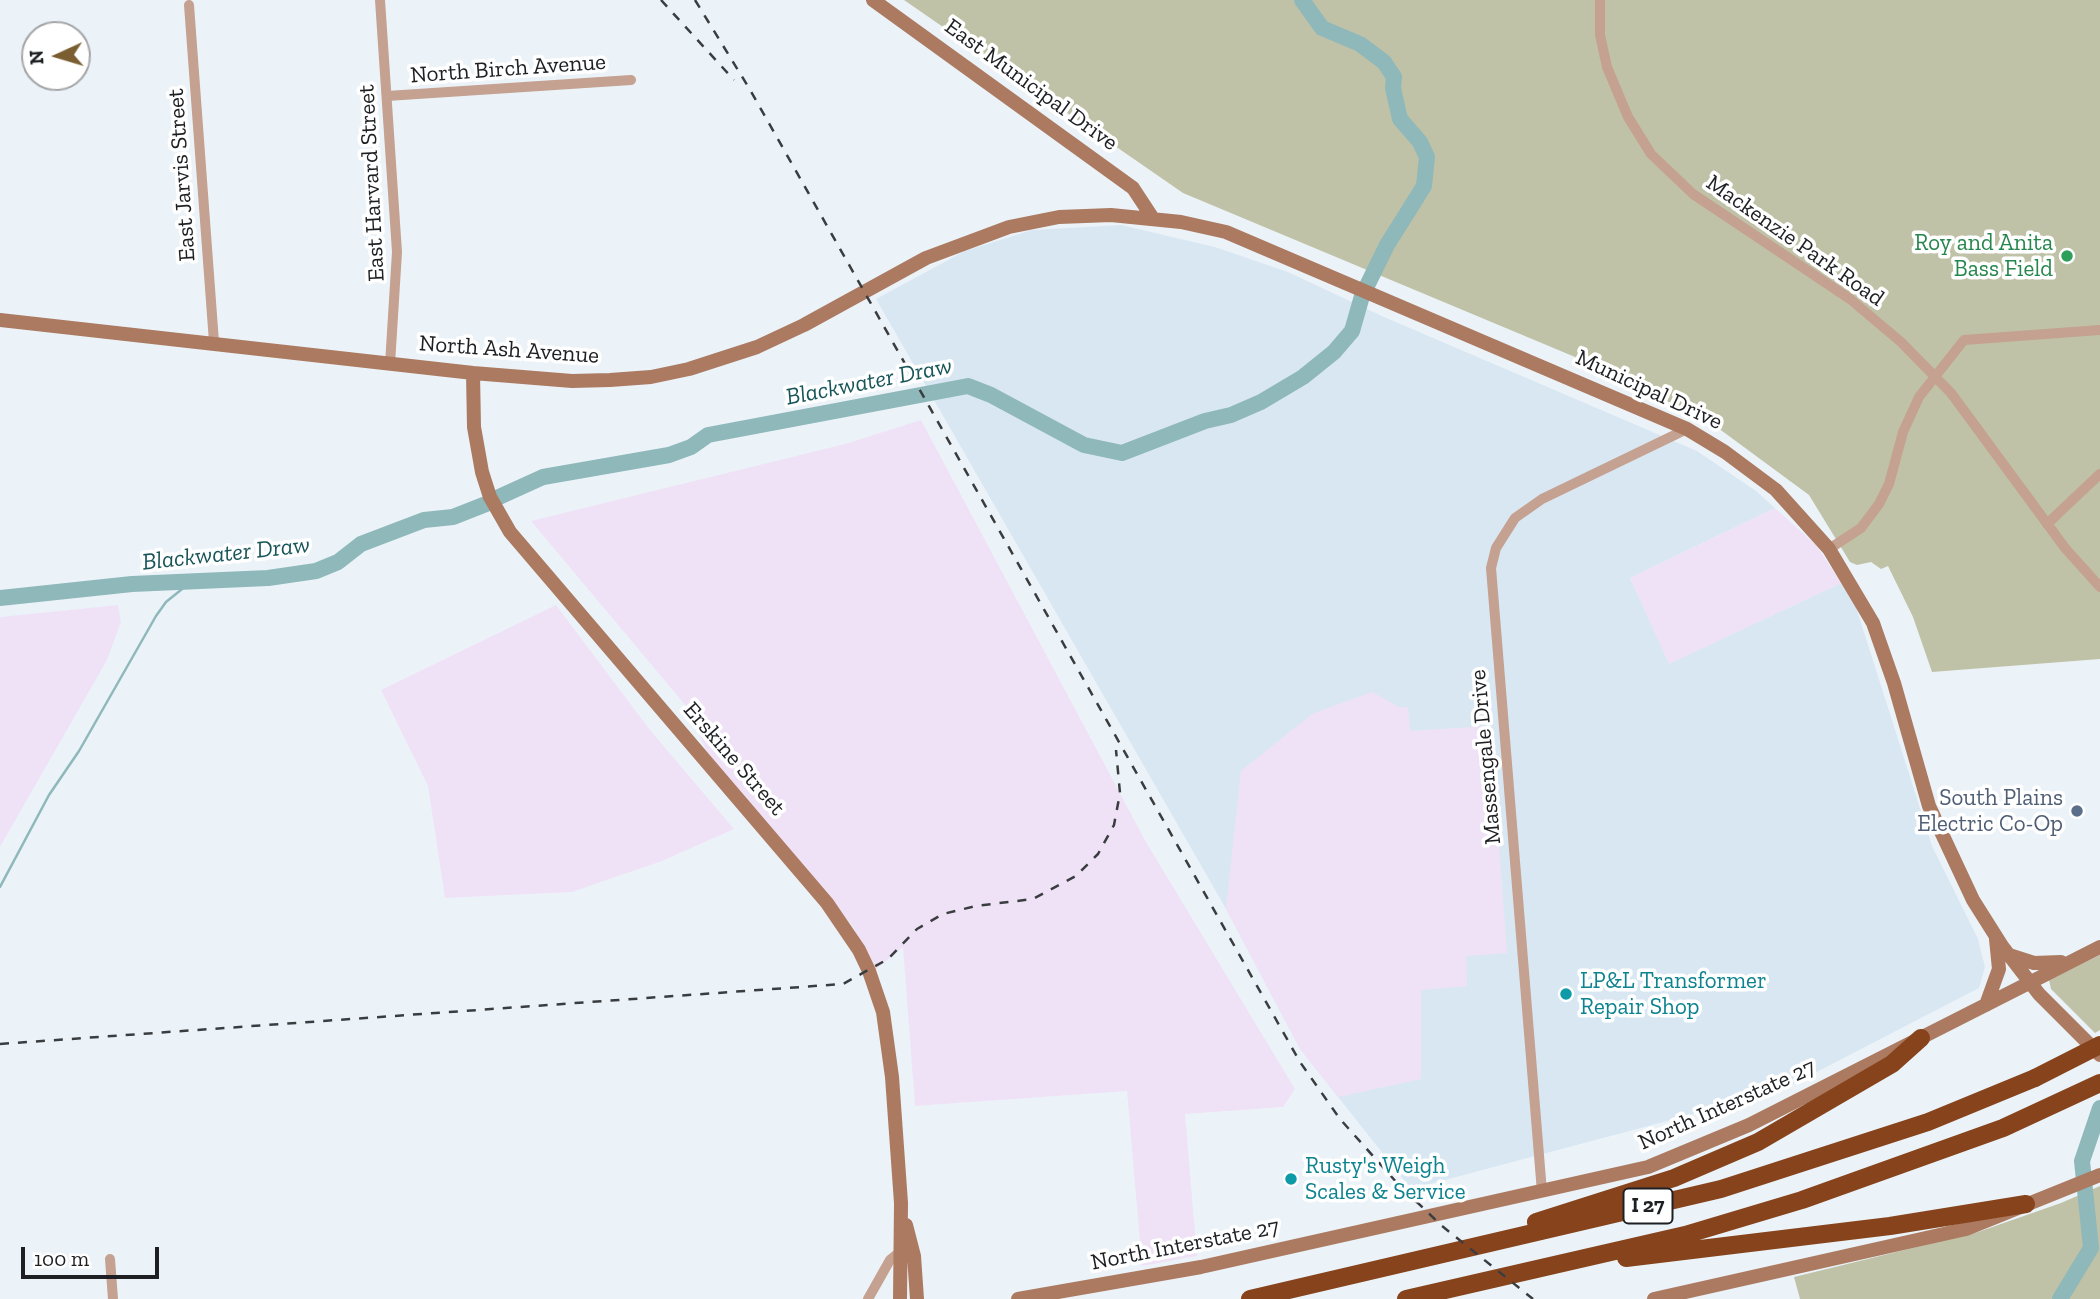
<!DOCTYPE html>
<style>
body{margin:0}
#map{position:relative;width:2100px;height:1299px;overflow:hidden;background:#ebf3f9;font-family:"Zilla Slab",serif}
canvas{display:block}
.north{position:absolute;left:21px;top:21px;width:70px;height:70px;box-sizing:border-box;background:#fff;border:2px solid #a5a5a7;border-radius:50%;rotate:266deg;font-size:19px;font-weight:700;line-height:28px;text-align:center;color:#1d1f22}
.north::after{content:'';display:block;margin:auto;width:24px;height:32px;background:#7a5e31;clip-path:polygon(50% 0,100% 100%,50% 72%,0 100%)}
.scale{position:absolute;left:21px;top:1247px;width:138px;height:32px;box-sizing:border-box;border:4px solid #1d1f22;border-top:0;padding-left:9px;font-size:21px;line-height:24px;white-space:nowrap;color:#1d1f22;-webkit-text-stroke:5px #fff;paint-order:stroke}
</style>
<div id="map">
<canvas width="2100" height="1299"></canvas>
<div class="north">N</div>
<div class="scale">100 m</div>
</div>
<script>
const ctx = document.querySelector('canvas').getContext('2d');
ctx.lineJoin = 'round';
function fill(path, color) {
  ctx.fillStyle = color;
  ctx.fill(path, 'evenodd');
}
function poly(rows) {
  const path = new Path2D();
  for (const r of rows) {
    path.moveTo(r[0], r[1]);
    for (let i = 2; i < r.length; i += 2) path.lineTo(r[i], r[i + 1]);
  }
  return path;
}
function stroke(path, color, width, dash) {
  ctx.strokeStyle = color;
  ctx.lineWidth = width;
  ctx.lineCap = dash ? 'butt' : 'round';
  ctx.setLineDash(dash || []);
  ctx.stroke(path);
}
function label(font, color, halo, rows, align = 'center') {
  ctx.font = font + ' "Zilla Slab",serif';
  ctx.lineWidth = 7;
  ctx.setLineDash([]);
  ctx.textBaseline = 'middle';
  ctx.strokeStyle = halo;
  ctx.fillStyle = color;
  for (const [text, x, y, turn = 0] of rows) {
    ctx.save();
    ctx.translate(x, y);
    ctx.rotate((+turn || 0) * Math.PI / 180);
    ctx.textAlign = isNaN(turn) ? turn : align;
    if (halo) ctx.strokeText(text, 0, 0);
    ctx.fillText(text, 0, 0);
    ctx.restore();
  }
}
fill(poly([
 [1121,225,1215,247,1288,272,1384,317,1697,451,1756,491,1775,508,1630,578,1670,663,1841,583,1855,604,1932,846,1978,939,1985,967,1979,988,1780,1091,1411,1189,1300,1049,1226,909,876,299,965,251,1032,230]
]), '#d9e7f3');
fill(poly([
 [921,420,1146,842,1295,1089,1283,1107,1185,1114,1197,1256,1142,1266,1127,1091,915,1106,903,947,875,970,853,927,826,891,711,761,686,706,531,521,845,444],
 [1775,508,1816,545,1841,583,1669,664,1630,578],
 [118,605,121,622,107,660,0,847,0,617],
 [556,605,650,730,734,829,662,861,572,892,445,898,428,786,381,690],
 [1372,692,1399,707,1408,707,1410,731,1490,726,1507,953,1466,956,1467,986,1421,990,1421,1079,1338,1097,1300,1049,1226,909,1241,771,1312,714]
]), '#f0e2f6');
fill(poly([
 [904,0,2100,0,2100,659,1932,672,1913,617,1888,566,1881,569,1871,562,1857,565,1850,562,1809,495,1714,425,1587,362,1183,193],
 [2100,955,2100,1030,2095,1033,2051,989,2049,980],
 [2100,1186,2100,1299,1800,1299,1794,1277,1978,1232,2061,1203]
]), '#c0c2a7');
stroke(poly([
 [0,887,49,795,79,751,156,616,166,602,192,581]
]), '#8eb8ba', 2.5);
stroke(poly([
 [499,497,543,477,669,455,691,447,708,435,968,386,991,395,1084,445,1122,453,1205,421,1231,415,1261,402,1303,377,1334,352,1352,331,1362,296,1387,245,1424,186,1427,157,1420,142,1400,119,1393,88,1394,77,1384,62,1360,44,1322,28,1302,0],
 [0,598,132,584,268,578,316,571,338,562,361,544,424,520,453,517,486,504],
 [2060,1299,2091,1248,2082,1161,2100,1108]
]), '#8eb8ba', 16);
stroke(poly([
 [380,0,397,252,390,364],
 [1600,0,1600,35,1607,67,1628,117,1651,154,1693,194,1850,299,1901,342,1951,393,2065,548,2100,587],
 [189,5,214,342],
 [387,96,631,80],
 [2047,524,2100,474],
 [1829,549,1861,528,1879,504,1889,484,1903,432,1919,397,1964,340,2100,330],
 [1542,1192,1491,568,1496,548,1515,518,1542,499,1687,429],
 [110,1259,113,1299],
 [868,1299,890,1260,900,1252]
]), '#c4a190', 10);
stroke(poly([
 [873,0,1133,188,1152,217],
 [0,320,473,373,572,381,610,380,651,377,689,369,757,347,804,325,926,258,1009,227,1059,217,1111,215,1181,222,1226,232,1687,429,1725,452,1776,490,1829,549,1873,623,1894,683,1929,806,1973,900,2002,946,2039,994,2100,1055],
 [473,373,474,427,482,472,490,497,510,532,827,903,859,950,869,971,883,1012,892,1077,901,1203,900,1299],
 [2009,955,2034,963,2061,962],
 [1986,1005,1999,969,1996,939],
 [906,1225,914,1256,917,1299],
 [1018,1299,1201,1267,1648,1167,1749,1125,2100,947],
 [1654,1299,1966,1229,2100,1175]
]), '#ab7a61', 14);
stroke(poly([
 [1536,1222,1674,1178,1758,1142,1892,1064,1921,1038],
 [1626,1258,1890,1226,2026,1204],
 [1250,1299,1721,1189,1928,1122,2035,1078],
 [1406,1299,1685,1235,1802,1200,2003,1128,2100,1083]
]), '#87441c', 18);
stroke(poly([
 [661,0,734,80],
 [695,0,749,88,1300,1062,1340,1119,1398,1184,1442,1226,1533,1299],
 [0,1044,843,984,888,959,917,929,943,914,976,906,1033,899,1076,876,1098,854,1114,825,1120,793,1116,750]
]), '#3a3d40', 2.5, [9, 9]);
stroke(poly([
 [2035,1078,2100,1045]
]), '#87441c', 18);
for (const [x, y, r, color] of [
 [2067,256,7,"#2e9e5b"],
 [2077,811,7,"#5c6f8a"],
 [1566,994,7,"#0f9aa8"],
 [1291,1179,7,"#0f9aa8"]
]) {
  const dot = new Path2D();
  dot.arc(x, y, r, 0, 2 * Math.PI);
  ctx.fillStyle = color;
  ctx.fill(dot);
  stroke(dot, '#fff', 2.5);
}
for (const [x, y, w] of [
 [1648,1206,49]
]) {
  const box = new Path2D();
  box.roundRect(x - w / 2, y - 17.5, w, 35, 5);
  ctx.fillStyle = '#fff';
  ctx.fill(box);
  stroke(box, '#1d1f22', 2);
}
label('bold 21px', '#1d1f22', null, [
 ["I 27",1648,1206]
]);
label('23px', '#1d1f22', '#fff', [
 ["North Birch Avenue",508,69,-4],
 ["East Municipal Drive",1031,85,36],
 ["East Jarvis Street",182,175,-94],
 ["East Harvard Street",372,183,-93],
 ["Mackenzie Park Road",1795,241,35],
 ["North Ash Avenue",509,350,4],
 ["Municipal Drive",1649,390,25],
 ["Massengale Drive",1486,757,-95],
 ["Erskine Street",734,759,49],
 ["North Interstate 27",1727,1105,-24],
 ["North Interstate 27",1185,1245,-11]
]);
label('23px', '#27864d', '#fff', [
 ["Roy and Anita",2053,243],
 ["Bass Field",2053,269]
], 'right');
label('23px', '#4e5e75', '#fff', [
 ["South Plains",2063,798],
 ["Electric Co-Op",2063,824]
], 'right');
label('23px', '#0d838f', '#fff', [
 ["LP&L Transformer",1580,981],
 ["Repair Shop",1580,1007],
 ["Rusty's Weigh",1305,1166],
 ["Scales & Service",1305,1192]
], 'left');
label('italic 24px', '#185558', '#fff', [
 ["Blackwater Draw",869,382,-11],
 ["Blackwater Draw",226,554,-6]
]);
</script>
